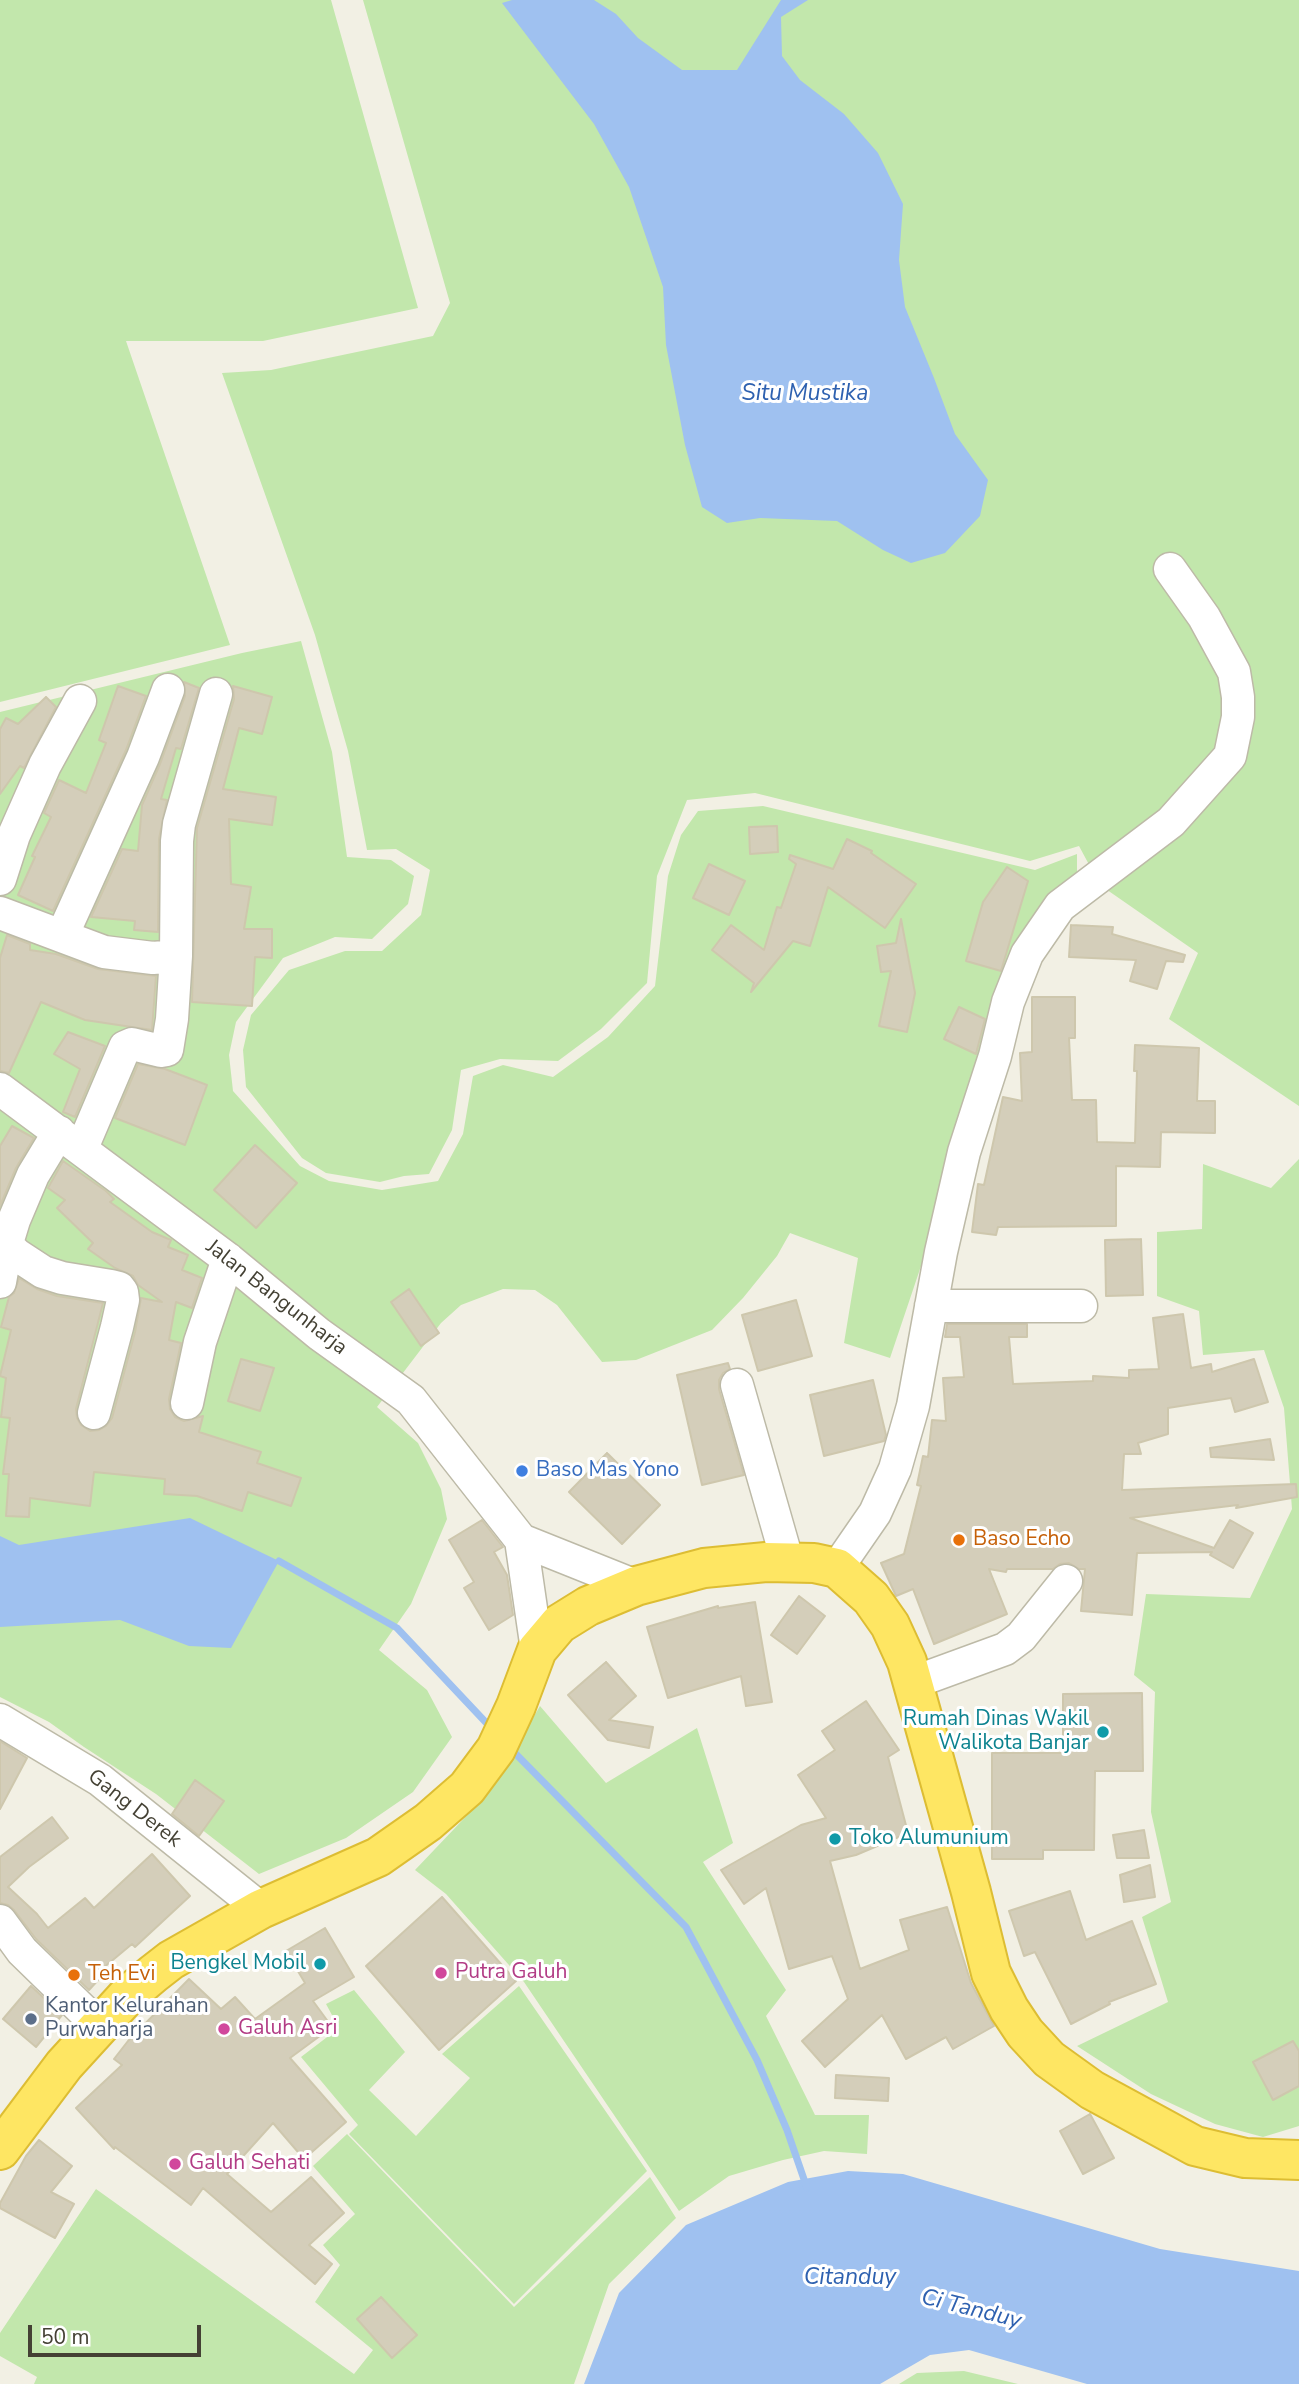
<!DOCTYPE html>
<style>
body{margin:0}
#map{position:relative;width:1299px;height:2384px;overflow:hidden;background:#f2f0e4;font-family:"Nunito Sans",sans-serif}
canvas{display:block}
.scale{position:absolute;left:28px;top:2325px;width:173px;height:32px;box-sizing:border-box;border:4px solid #444134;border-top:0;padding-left:9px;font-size:21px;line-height:24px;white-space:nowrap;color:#444134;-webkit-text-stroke:5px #fff;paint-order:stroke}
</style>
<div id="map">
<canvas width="1299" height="2384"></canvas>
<div class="scale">50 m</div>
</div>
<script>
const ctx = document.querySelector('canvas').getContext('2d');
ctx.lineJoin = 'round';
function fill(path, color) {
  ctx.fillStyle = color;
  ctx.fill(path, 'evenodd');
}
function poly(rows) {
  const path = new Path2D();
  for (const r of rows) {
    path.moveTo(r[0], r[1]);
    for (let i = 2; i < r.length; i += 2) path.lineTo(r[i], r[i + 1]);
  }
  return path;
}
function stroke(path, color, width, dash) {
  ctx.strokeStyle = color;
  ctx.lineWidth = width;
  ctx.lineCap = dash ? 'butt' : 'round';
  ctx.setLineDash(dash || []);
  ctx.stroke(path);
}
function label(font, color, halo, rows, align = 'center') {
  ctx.font = font + ' "Nunito Sans",sans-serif';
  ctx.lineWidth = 6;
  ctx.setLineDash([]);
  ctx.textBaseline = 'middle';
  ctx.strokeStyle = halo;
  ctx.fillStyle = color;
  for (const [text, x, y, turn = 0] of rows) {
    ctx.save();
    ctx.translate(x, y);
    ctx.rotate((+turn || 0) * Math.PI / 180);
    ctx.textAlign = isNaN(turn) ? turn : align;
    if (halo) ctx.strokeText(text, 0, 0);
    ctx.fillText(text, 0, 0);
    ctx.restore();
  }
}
fill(poly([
 [0,0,331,0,418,308,263,341,126,341,230,645,0,702],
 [363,0,1299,0,1299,1106,1169,1019,1198,953,1100,885,1079,846,1030,861,755,793,687,800,657,876,647,983,601,1029,558,1061,500,1059,461,1070,452,1130,429,1174,404,1176,380,1182,326,1173,302,1158,246,1087,243,1050,251,1015,289,970,345,951,382,951,421,915,430,870,396,849,367,850,348,751,315,635,222,373,271,370,433,336,450,303],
 [301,641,332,752,347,857,391,860,414,876,408,904,372,939,335,937,283,958,236,1022,229,1055,233,1091,300,1166,329,1181,382,1190,438,1181,463,1134,473,1076,503,1065,553,1077,608,1037,655,986,668,876,681,835,698,811,763,806,1035,870,1077,854,1077,880,1043,904,890,1358,844,1343,858,1258,790,1233,777,1256,743,1298,712,1330,636,1360,602,1362,557,1305,535,1290,503,1289,461,1305,441,1323,377,1407,418,1443,441,1489,447,1519,411,1604,379,1650,427,1690,452,1737,413,1792,346,1838,259,1874,156,1794,84,1747,49,1722,0,1697,0,712,242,653],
 [1299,1159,1299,2126,1263,2137,1215,2124,1151,2094,1077,2046,1168,2002,1142,1917,1171,1902,1151,1812,1155,1692,1134,1675,1146,1594,1250,1598,1292,1509,1284,1408,1264,1350,1203,1355,1199,1311,1157,1296,1157,1232,1202,1229,1203,1164,1271,1188],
 [540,1706,606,1783,697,1728,733,1843,703,1862,786,1990,766,2016,815,2115,869,2115,867,2154,824,2151,783,2160,729,2176,679,2211,524,1982,446,1894,415,1870,474,1808,507,1762],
 [519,1986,647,2171,514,2304,349,2134,358,2125,301,2057,339,2028,326,2004,354,1990,405,2052,369,2090,416,2136,470,2078,442,2054],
 [347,2134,514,2307,650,2177,676,2218,609,2284,574,2384,34,2384,37,2377,0,2356,0,2333,96,2189,354,2374,373,2350,315,2302,340,2265,323,2245,355,2214,313,2166],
 [964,2371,1018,2384,899,2384,917,2373]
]), '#c2e7ac');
fill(poly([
 [512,0,594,0,616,14,638,38,682,70,737,70,781,0,808,0,781,17,782,56,800,80,844,114,878,153,903,204,899,260,905,307,934,378,955,434,988,480,980,516,945,553,911,563,883,550,837,521,760,518,727,523,702,507,685,445,666,345,663,287,629,187,594,124,502,3],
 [190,1518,279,1561,231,1648,189,1646,120,1620,0,1627,0,1536,19,1545],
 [848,2171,903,2174,1160,2249,1299,2271,1299,2384,1087,2384,969,2350,930,2355,880,2384,584,2384,619,2293,686,2225,788,2182]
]), '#9fc1f0');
stroke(poly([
 [279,1561,397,1628,493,1730],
 [511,1749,686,1927,757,2060,787,2130,807,2188]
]), '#9fc1f0', 7);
const building = poly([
 [184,682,199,688,181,749,176,748,161,799,167,800,159,839,158,932,134,930,135,921,91,917,122,849,138,851,142,805,160,764,185,696,184,682],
 [118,686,146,696,126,750,53,911,18,895,35,857,32,856,51,817,44,813,59,780,86,793,106,743,99,740,118,686],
 [233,686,272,697,262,734,239,728,223,789,276,797,272,825,229,819,231,884,251,887,244,929,272,929,272,958,255,957,252,1006,192,1002,197,828,234,699,233,686],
 [46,697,56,707,24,768,20,766,0,794,0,729,6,718,18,724,46,697],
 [777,826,778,852,750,854,749,827,777,826],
 [847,839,872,851,871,853,916,884,885,928,828,887,810,946,793,941,751,992,754,983,712,950,731,925,764,950,777,907,781,908,796,864,789,859,790,855,833,869,847,839],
 [709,864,745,881,729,915,693,898,709,864],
 [1007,867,1028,881,1001,971,966,961,983,902,1007,867],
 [901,919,915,993,907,1032,879,1026,891,971,881,972,877,946,896,943,901,919],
 [1071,925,1113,927,1112,934,1185,955,1183,962,1166,961,1157,989,1130,981,1136,960,1069,957,1071,925],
 [7,935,30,944,30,950,56,954,98,969,156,976,152,1030,85,1020,41,1002,9,1073,0,1071,0,958,7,935],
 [1032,997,1075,997,1075,1038,1069,1038,1072,1100,1096,1100,1097,1142,1135,1143,1137,1071,1134,1071,1135,1045,1199,1048,1197,1101,1215,1101,1215,1133,1161,1132,1160,1167,1116,1166,1116,1226,998,1227,996,1235,972,1232,978,1184,984,1185,1003,1097,1022,1101,1020,1053,1032,1052,1032,997],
 [959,1007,985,1019,976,1054,944,1039,959,1007],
 [68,1032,105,1046,75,1117,63,1112,80,1069,54,1054,68,1032],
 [138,1064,165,1069,207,1085,185,1145,115,1118,138,1064],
 [12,1126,34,1138,16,1168,0,1206,0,1146,12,1126],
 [255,1145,297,1183,256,1228,214,1190,255,1145],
 [63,1161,106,1191,114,1199,110,1202,152,1232,171,1240,168,1247,188,1255,182,1270,202,1278,192,1308,176,1302,169,1340,181,1343,169,1399,170,1409,175,1417,184,1421,203,1416,199,1432,261,1452,257,1463,301,1478,291,1506,248,1492,242,1511,197,1496,164,1494,165,1479,94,1472,90,1506,30,1498,29,1517,6,1516,9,1474,3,1474,10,1418,1,1417,6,1378,0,1376,11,1330,1,1327,9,1297,14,1293,19,1278,37,1289,57,1296,103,1303,76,1409,77,1418,81,1425,90,1431,99,1430,106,1426,112,1418,135,1332,141,1298,162,1302,138,1285,133,1276,115,1268,88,1249,93,1243,57,1208,65,1200,48,1188,63,1161],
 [1141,1239,1143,1295,1106,1296,1105,1240,1141,1239],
 [409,1289,439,1333,421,1346,391,1302,409,1289],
 [796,1300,812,1356,758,1371,742,1315,796,1300],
 [1183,1314,1191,1368,1211,1364,1212,1372,1254,1359,1268,1402,1235,1412,1231,1398,1168,1408,1168,1434,1138,1443,1141,1454,1124,1454,1122,1490,1296,1484,1297,1497,1236,1508,1238,1505,1130,1518,1214,1548,1230,1520,1253,1533,1233,1568,1210,1555,1212,1552,1137,1553,1132,1615,1081,1611,1085,1569,1079,1569,1069,1563,1060,1564,1053,1569,1007,1569,1006,1572,989,1569,1007,1614,934,1644,913,1589,896,1596,881,1563,904,1554,921,1486,917,1485,923,1456,928,1457,932,1420,946,1421,943,1378,964,1377,960,1337,945,1337,947,1324,1027,1324,1027,1337,1009,1337,1013,1384,1093,1381,1093,1376,1129,1378,1129,1370,1159,1369,1153,1318,1183,1314],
 [241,1359,274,1368,260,1411,228,1401,241,1359],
 [728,1363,730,1369,723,1373,719,1380,719,1389,744,1475,702,1485,677,1375,728,1363],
 [873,1380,886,1435,884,1441,824,1456,810,1395,873,1380],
 [1270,1439,1274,1460,1211,1457,1210,1448,1270,1439],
 [607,1453,660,1505,622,1544,569,1492,607,1453],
 [482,1520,503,1547,494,1552,507,1575,513,1615,489,1630,464,1588,474,1582,449,1540,482,1520],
 [799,1596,825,1616,797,1654,771,1635,799,1596],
 [755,1602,772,1702,746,1706,741,1676,668,1698,647,1627,718,1606,718,1608,755,1602],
 [606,1662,636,1696,609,1720,653,1727,649,1748,608,1740,568,1695,606,1662],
 [1142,1693,1143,1771,1095,1771,1094,1850,1043,1850,1043,1859,992,1859,992,1753,1063,1753,1063,1694,1142,1693],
 [866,1701,899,1750,888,1757,908,1833,856,1855,830,1861,860,1969,909,1950,900,1920,947,1907,971,1983,994,2026,953,2049,946,2037,906,2059,882,2015,825,2067,802,2041,848,1999,832,1956,789,1969,766,1888,744,1904,721,1870,801,1825,826,1818,798,1775,835,1750,822,1731,866,1701],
 [0,1741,27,1758,0,1809,0,1741],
 [195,1780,224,1801,199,1836,172,1814,195,1780],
 [52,1817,68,1838,29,1867,8,1887,37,1914,48,1928,85,1898,94,1908,152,1854,190,1896,135,1947,132,1944,96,1974,100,1978,89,1990,36,1939,14,1910,8,1905,0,1903,0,1857,52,1817],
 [1144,1830,1149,1858,1117,1858,1113,1835,1144,1830],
 [1150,1865,1155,1897,1124,1902,1120,1875,1150,1865],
 [1070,1891,1086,1940,1132,1921,1156,1984,1109,2002,1110,2004,1071,2024,1035,1952,1024,1956,1009,1911,1070,1891],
 [442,1897,516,1981,439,2050,366,1966,442,1897],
 [325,1928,354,1977,313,2001,332,2027,290,2058,346,2122,304,2159,273,2123,227,2174,271,2212,311,2177,344,2213,309,2245,332,2264,315,2284,203,2188,191,2205,115,2147,114,2149,76,2108,122,2065,114,2059,128,2041,189,1979,221,2009,235,1997,255,2019,305,1983,286,1951,325,1928],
 [31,1986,62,2015,36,2047,3,2019,31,1986],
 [1293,2041,1299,2051,1299,2086,1273,2100,1253,2062,1293,2041],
 [836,2075,889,2078,888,2101,835,2098,836,2075],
 [1090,2114,1114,2158,1083,2174,1060,2131,1090,2114],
 [39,2140,72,2166,51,2192,74,2204,55,2238,0,2208,0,2203,26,2156,39,2140],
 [381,2297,417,2335,392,2358,357,2319,381,2297]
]);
fill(building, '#d4ceba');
stroke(building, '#cec7ad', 2);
const minor = poly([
 [0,879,14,835,45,765,80,701],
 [0,913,104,952,153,958,176,956],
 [62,936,143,757,168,690],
 [0,1089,228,1259,319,1334,411,1400,521,1540,636,1586],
 [82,1148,125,1047,132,1044,161,1051,167,1050,172,1019,176,956,177,841,179,824,216,694],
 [0,1238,17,1255,43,1272,62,1278,111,1286,119,1288,122,1292,123,1300,117,1327,94,1413],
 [0,1282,7,1243,14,1220,33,1175,59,1132],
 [931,1306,1081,1306],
 [737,1385,788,1563],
 [187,1403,200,1342,228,1259],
 [521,1540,537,1650],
 [837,1568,875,1513,895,1469,913,1406,941,1252,964,1152,995,1056,1008,1002,1027,954,1060,906,1171,822,1230,756,1238,717,1238,697,1234,672,1204,617,1170,569],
 [912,1683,1005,1649,1021,1637,1066,1581],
 [0,1720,100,1780,261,1909],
 [0,1921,22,1951,99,2026]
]);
const highway = poly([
 [0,2150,64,2065,127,1996,153,1974,171,1960,261,1909,378,1857,428,1822,467,1788,496,1749,516,1706,537,1650,559,1624,588,1606,636,1586,704,1568,766,1562,814,1563,837,1568,871,1598,890,1625,907,1662,971,1892,991,1973,1009,2009,1025,2033,1049,2059,1092,2090,1195,2146,1245,2158,1299,2160]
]);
stroke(minor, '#bdbaa7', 35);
stroke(highway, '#ddbd33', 42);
stroke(minor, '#fff', 32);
stroke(highway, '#fee663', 38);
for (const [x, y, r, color] of [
 [522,1471,7,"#3f7fe0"],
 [959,1540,7,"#e8710a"],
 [1103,1732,7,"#0f9aa8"],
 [835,1839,7,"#0f9aa8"],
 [320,1964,7,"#0f9aa8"],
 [441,1973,7,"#d1479c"],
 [74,1975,7,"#e8710a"],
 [31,2019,7,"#5c6f8a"],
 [224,2029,7,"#d1479c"],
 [175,2164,7,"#d1479c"]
]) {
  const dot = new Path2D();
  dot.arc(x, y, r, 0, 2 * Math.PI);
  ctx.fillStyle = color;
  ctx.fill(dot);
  stroke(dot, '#fff', 2.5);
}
label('21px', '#444134', '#fff', [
 ["Jalan Bangunharja",276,1298,38],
 ["Gang Derek",134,1809,38]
]);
label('21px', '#366cbe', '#fff', [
 ["Baso Mas Yono",536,1471]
], 'left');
label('21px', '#c56008', '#fff', [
 ["Baso Echo",973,1540],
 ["Teh Evi",88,1975]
], 'left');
label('21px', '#0d838f', '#fff', [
 ["Rumah Dinas Wakil",1089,1720],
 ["Walikota Banjar",1089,1744],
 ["Toko Alumunium",849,1839,"left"],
 ["Bengkel Mobil",306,1964]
], 'right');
label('21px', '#b23c85', '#fff', [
 ["Putra Galuh",455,1973],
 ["Galuh Asri",238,2029],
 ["Galuh Sehati",189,2164]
], 'left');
label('21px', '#4e5e75', '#fff', [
 ["Kantor Kelurahan",45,2007],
 ["Purwaharja",45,2031]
], 'left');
label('italic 23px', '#2e61b0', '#fff', [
 ["Situ Mustika",805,394],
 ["Citanduy",850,2278],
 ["Ci Tanduy",971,2310,14]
]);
</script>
